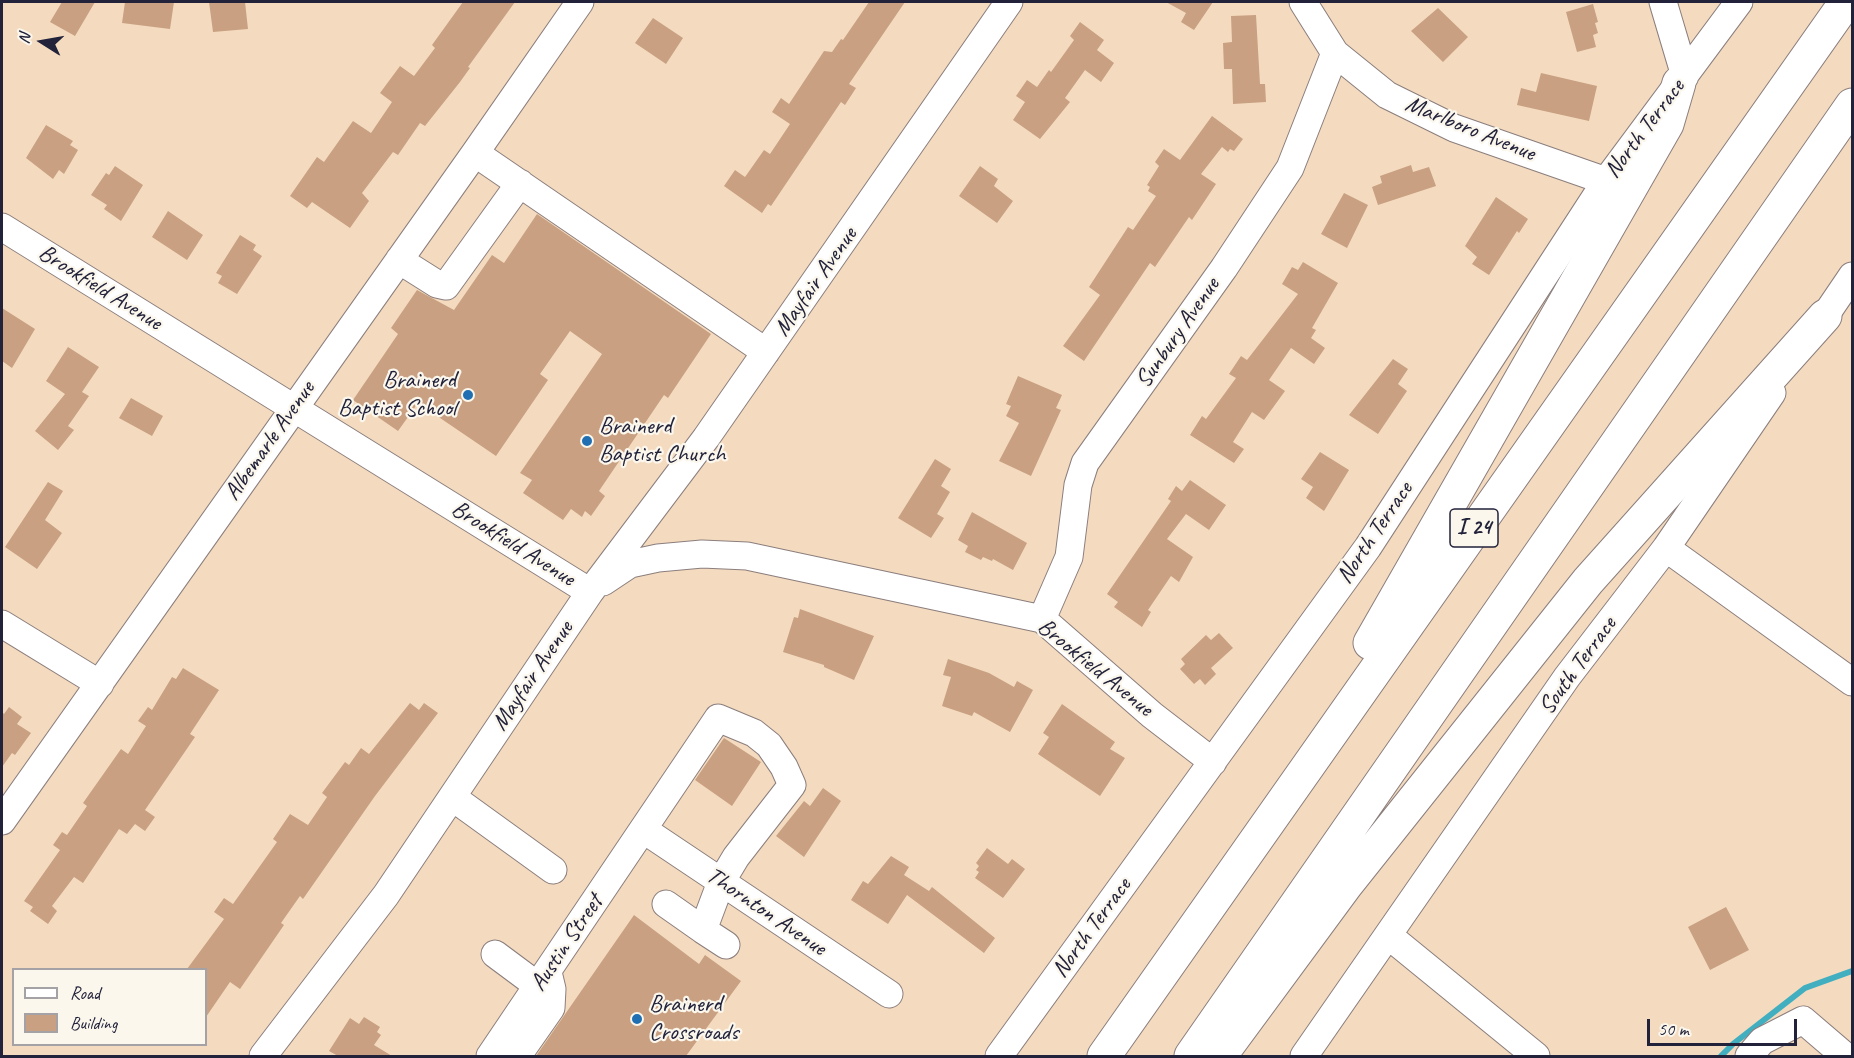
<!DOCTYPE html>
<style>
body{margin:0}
#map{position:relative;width:1854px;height:1058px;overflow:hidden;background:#f4dbbf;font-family:Caveat,sans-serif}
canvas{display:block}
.frame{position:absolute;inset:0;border:3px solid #22223b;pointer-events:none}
.legend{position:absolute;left:12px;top:968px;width:195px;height:78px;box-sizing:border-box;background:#fbf7ec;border:2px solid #a4a2a5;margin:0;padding:8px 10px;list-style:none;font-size:18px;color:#22223b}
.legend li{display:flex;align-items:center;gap:12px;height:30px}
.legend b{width:30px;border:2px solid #a4a2a5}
.north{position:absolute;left:12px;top:12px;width:60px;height:60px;-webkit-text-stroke:4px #fbf7ec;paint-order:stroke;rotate:281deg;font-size:16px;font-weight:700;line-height:24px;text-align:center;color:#22223b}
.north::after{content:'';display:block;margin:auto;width:21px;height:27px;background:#22223b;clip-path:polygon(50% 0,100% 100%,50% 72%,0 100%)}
.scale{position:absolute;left:1647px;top:1019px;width:150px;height:27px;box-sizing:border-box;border:3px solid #22223b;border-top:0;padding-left:8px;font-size:18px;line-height:21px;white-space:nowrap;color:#22223b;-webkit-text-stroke:4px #fbf7ec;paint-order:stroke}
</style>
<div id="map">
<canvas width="1854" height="1058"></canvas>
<div class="frame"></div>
<ul class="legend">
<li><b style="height:8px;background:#fff"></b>Road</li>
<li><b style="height:16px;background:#c9a081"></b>Building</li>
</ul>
<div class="north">N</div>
<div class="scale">50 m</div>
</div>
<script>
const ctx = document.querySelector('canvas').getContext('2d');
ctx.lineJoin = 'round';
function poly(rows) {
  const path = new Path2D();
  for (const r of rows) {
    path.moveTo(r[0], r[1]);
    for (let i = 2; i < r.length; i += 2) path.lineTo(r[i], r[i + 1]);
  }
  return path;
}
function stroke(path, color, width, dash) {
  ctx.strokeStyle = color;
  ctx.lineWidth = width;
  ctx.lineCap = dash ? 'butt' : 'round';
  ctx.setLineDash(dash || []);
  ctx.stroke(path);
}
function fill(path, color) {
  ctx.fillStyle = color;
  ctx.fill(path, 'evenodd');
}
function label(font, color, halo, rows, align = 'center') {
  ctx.font = font + ' Caveat,sans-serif';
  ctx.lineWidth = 4.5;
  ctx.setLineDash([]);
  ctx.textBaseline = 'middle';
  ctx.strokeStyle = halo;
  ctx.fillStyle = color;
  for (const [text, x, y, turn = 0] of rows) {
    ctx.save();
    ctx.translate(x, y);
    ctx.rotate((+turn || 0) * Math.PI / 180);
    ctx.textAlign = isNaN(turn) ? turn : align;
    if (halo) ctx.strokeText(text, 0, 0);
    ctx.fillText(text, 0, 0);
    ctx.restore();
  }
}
stroke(poly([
 [1721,1056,1733,1044,1805,988,1852,971]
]), '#42afc0', 6);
fill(poly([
 [62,2,95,2,75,36,50,22],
 [125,2,174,2,170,29,122,23],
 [209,2,245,2,248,29,213,32],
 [463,2,515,2,468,67,470,68,460,82,425,126,420,123,398,155,393,152,362,193,369,201,350,228,312,202,307,208,290,196,317,157,324,162,353,121,371,133,392,102,380,93,400,66,414,76,435,48,432,45],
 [869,2,905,2,849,84,856,88,845,105,841,102,771,206,768,204,762,213,724,186,735,170,745,177,764,150,770,154,790,124,772,112,781,98,789,104,824,51,832,52,841,39,843,40],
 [1166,2,1213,2,1194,30,1181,22,1186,13],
 [1593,4,1598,22,1595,23,1598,33,1593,35,1596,47,1577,52,1566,12],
 [1438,8,1468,37,1443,62,1411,31],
 [1256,15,1260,84,1265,84,1266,102,1233,104,1232,69,1224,69,1223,43,1232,42,1231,16],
 [653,18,683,38,666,64,635,43],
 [1080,22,1104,40,1097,50,1114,63,1101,82,1085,70,1065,98,1070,102,1040,139,1013,120,1025,102,1016,96,1027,80,1037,87,1049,70,1051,72,1074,40,1070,36],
 [1541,73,1597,86,1589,121,1517,105,1521,88,1536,92],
 [1212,116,1243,139,1234,151,1230,149,1228,152,1222,147,1201,174,1216,184,1192,220,1189,217,1155,267,1150,263,1084,361,1063,346,1100,295,1089,287,1128,227,1133,230,1156,196,1148,191,1150,187,1147,185,1159,166,1155,162,1164,149,1180,160],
 [46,125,73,141,70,145,78,150,64,174,59,170,53,179,26,158],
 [1411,165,1413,172,1429,167,1436,186,1378,205,1372,187,1382,183,1380,176],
 [115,166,143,185,121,221,104,209,107,205,91,195,106,173,109,175],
 [980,166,998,179,994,186,1013,201,997,223,959,196],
 [1344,193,1368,205,1347,248,1321,234],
 [1496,197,1528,219,1519,233,1517,231,1489,275,1472,264,1477,257,1465,246],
 [168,211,203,235,187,260,152,237],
 [537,214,711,334,668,398,664,395,599,491,605,496,591,516,585,511,582,517,571,509,563,520,523,493,532,480,520,473,602,354,570,331,540,374,548,380,496,456,418,403,398,431,353,400,398,334,391,328,417,290,454,310,492,255,504,263],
 [240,235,256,245,253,250,262,256,237,294,218,283,222,276,216,273],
 [1303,262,1338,283,1312,328,1316,330,1311,338,1325,348,1314,364,1291,348,1269,380,1285,391,1264,420,1252,412,1233,442,1244,449,1234,463,1190,435,1202,416,1206,419,1236,378,1229,374,1241,356,1247,360,1298,294,1282,284,1292,267,1298,270],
 [2,308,35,329,12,368,2,361],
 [68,347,99,367,82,392,89,396,68,426,74,430,58,450,35,431,65,394,46,381],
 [1393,359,1408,369,1398,384,1407,391,1378,434,1349,415],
 [1018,376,1062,395,1056,408,1061,410,1031,476,999,461,1019,423,1006,416,1011,406,1006,404],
 [131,398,163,416,152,436,119,418],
 [1320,452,1349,470,1324,511,1306,498,1313,487,1301,479],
 [935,459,951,469,941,486,950,492,937,514,944,518,931,538,898,518],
 [1190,480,1226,505,1209,530,1186,514,1167,539,1193,557,1179,582,1171,576,1148,610,1151,612,1142,627,1114,607,1118,602,1107,594,1171,501,1168,499,1176,486,1182,491],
 [48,482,63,491,45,520,62,533,37,569,5,547],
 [972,512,1027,543,1013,570,993,559,992,561,983,557,981,560,965,552,968,546,958,540],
 [800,609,874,636,854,680,824,667,824,665,783,652,794,617,798,618],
 [1219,633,1233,648,1211,668,1216,674,1205,685,1200,679,1194,684,1180,669,1185,664,1181,659,1206,635,1211,640],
 [948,659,989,673,1014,687,1017,681,1033,690,1010,732,974,712,972,716,942,706,951,677,943,675],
 [183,668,219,690,190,734,195,737,145,810,155,817,145,831,135,824,127,834,119,829,83,883,74,877,52,906,57,911,48,924,30,911,33,907,24,901,60,850,53,845,62,832,67,835,87,806,83,803,121,749,128,754,146,726,138,721,148,707,152,710,172,677,176,679],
 [410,703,419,710,424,703,438,713,375,796,303,899,300,896,281,923,284,925,240,989,230,982,206,1017,206,969,187,969,224,919,214,912,224,898,233,904,277,842,273,839,290,814,308,825,327,797,322,793,345,762,349,765,361,748,369,754],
 [1062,704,1115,742,1110,749,1125,758,1100,796,1038,754,1049,737,1043,733],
 [9,707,22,717,17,724,31,733,15,755,12,753,2,767,2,712,4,714],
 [724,738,761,762,732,806,695,780],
 [823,788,841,801,804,857,776,836,804,801,810,806],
 [987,848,1008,864,1012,859,1025,869,1003,898,975,878,979,872,976,870,979,866,976,863],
 [891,856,909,867,904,875,929,891,932,887,995,938,984,953,907,895,888,924,851,900,863,881,868,884],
 [1726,907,1749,950,1710,970,1688,927],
 [634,915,699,964,705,955,741,981,686,1056,536,1056],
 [364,1017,380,1027,377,1032,381,1035,374,1045,392,1056,338,1056,329,1051,350,1018,359,1024]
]), '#c9a081');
const minor = poly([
 [1303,2,1335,53,1387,95,1454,128,1606,181],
 [1663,2,1685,76],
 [475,153,766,352],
 [2,227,590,592],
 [399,260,437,284,446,286,520,183],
 [1814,332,1852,276],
 [1666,548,1852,682],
 [603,582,630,564,658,558,702,554,747,556,1042,619,1152,715,1213,762],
 [1042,619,1069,557,1078,485,1085,463,1224,268,1290,168,1335,53],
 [2,624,100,684],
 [452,797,553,870],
 [2,821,475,153,580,2],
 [644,830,889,994],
 [703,930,726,945],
 [1389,936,1536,1056],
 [495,954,538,986],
 [263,1056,386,895,590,592,706,438,1009,2],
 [490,1056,718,718,754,733,769,745,784,767,792,785,736,857,721,882,703,930,666,904],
 [490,1056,511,1056,523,1048,551,1008,552,989,548,972],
 [999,1056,1368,547,1606,181,1739,2],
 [1304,1056,1567,677,1666,548,1772,393],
 [1749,1056,1762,1041,1803,1020,1845,1056]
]);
const highway = poly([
 [1370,643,1667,124,1679,83],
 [1104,1056,1846,2],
 [1191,1056,1852,105],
 [1220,1056,1346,885,1588,581,1825,316]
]);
stroke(minor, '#8b7e7d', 29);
stroke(highway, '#8b7e7d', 35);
stroke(minor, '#fff', 27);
stroke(highway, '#fff', 33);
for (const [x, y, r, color] of [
 [468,395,6,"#1f6fb2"],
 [587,441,6,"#1f6fb2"],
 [637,1019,6,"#1f6fb2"]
]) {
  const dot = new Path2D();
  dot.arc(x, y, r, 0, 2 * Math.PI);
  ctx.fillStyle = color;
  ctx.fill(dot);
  stroke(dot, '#fbf7ec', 2);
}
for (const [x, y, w] of [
 [1474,528,48]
]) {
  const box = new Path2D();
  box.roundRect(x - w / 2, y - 19, w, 38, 4.5);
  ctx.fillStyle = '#fbf7ec';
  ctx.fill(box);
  stroke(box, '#22223b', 1.5);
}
label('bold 22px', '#22223b', null, [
 ["I 24",1474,528]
]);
label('24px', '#22223b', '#fbf7ec', [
 ["Marlboro Avenue",1470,129,22],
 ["North Terrace",1645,129,-53],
 ["Mayfair Avenue",816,282,-55],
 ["Brookfield Avenue",100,288,32],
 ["Sunbury Avenue",1178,333,-55],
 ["Albemarle Avenue",270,441,-55],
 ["North Terrace",1375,533,-56],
 ["Brookfield Avenue",513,544,32],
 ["South Terrace",1578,666,-54],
 ["Brookfield Avenue",1095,668,39],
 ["Mayfair Avenue",533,676,-56],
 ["Thornton Avenue",766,912,34],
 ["North Terrace",1092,928,-54],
 ["Austin Street",567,943,-56]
]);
label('24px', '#22223b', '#fbf7ec', [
 ["Brainerd",456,381,"right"],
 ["Baptist School",456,409,"right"],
 ["Brainerd",599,427],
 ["Baptist Church",599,455],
 ["Brainerd",649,1005],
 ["Crossroads",649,1033]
], 'left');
</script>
